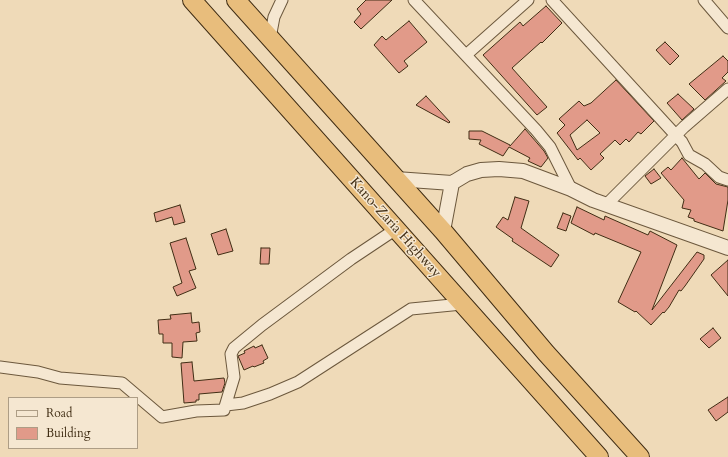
<!DOCTYPE html>
<style>
body{margin:0}
#map{position:relative;width:728px;height:457px;overflow:hidden;background:#efdab8;font-family:Cardo,serif}
canvas{display:block}
.legend{position:absolute;left:8px;top:397px;width:130px;height:52px;box-sizing:border-box;background:#f5e7d1;border:1px solid #ad9d85;margin:0;padding:5px 7px;list-style:none;font-size:12px;color:#402d14}
.legend li{display:flex;align-items:center;gap:8px;height:20px}
.legend b{width:20px;border:1px solid #ad9d85}
</style>
<div id="map">
<canvas width="728" height="457"></canvas>
<ul class="legend">
<li><b style="height:5px;background:#f5e7d1"></b>Road</li>
<li><b style="height:11px;background:#e19a89"></b>Building</li>
</ul>
</div>
<script>
const ctx = document.querySelector('canvas').getContext('2d');
ctx.lineJoin = 'round';
function fill(path, color) {
  ctx.fillStyle = color;
  ctx.fill(path, 'evenodd');
}
function poly(rows) {
  const path = new Path2D();
  for (const r of rows) {
    path.moveTo(r[0], r[1]);
    for (let i = 2; i < r.length; i += 2) path.lineTo(r[i], r[i + 1]);
  }
  return path;
}
function stroke(path, color, width, dash) {
  ctx.strokeStyle = color;
  ctx.lineWidth = width;
  ctx.lineCap = dash ? 'butt' : 'round';
  ctx.setLineDash(dash || []);
  ctx.stroke(path);
}
function label(font, color, halo, rows, align = 'center') {
  ctx.font = font + ' Cardo,serif';
  ctx.lineWidth = 3;
  ctx.setLineDash([]);
  ctx.textBaseline = 'middle';
  ctx.strokeStyle = halo;
  ctx.fillStyle = color;
  for (const [text, x, y, turn = 0] of rows) {
    ctx.save();
    ctx.translate(x, y);
    ctx.rotate((+turn || 0) * Math.PI / 180);
    ctx.textAlign = isNaN(turn) ? turn : align;
    if (halo) ctx.strokeText(text, 0, 0);
    ctx.fillText(text, 0, 0);
    ctx.restore();
  }
}
const building = poly([
 [366,0,392,0,361,29,354,22,361,14,357,9,366,0],
 [546,6,562,23,542,43,541,42,531,51,512,68,547,107,537,115,483,55,520,22,523,26,546,6],
 [409,21,427,42,404,61,408,66,399,73,374,45,382,36,386,40,409,21],
 [665,42,679,56,670,65,656,50,665,42],
 [723,56,728,61,728,72,722,78,726,81,705,100,689,84,723,56],
 [616,80,654,121,641,134,638,132,629,142,626,139,620,145,615,140,600,154,604,158,591,170,580,158,578,160,557,133,565,125,559,119,579,101,584,106,591,103,616,80],
 [587,120,600,133,577,150,570,135,587,120],
 [678,94,694,109,682,120,667,103,678,94],
 [426,96,450,122,449,123,416,105,426,96],
 [525,129,544,151,548,158,541,167,528,161,530,158,509,147,503,156,479,144,481,140,469,139,469,131,482,131,510,145,510,146,525,129],
 [682,158,699,179,705,173,716,184,728,187,728,200,723,231,694,221,694,219,688,217,691,210,682,208,684,200,661,173,668,167,671,170,682,158],
 [654,169,661,178,651,184,645,176,654,169],
 [515,197,529,201,521,228,559,255,551,267,512,241,513,239,496,227,503,217,508,220,515,197],
 [180,205,185,222,174,225,172,217,156,222,154,213,180,205],
 [577,207,604,220,605,216,648,235,650,231,677,245,652,310,697,252,704,255,704,259,685,286,681,291,679,290,669,307,664,313,663,312,651,325,636,311,635,312,618,302,641,252,595,233,594,235,571,223,577,207],
 [563,213,571,216,566,231,557,228,563,213],
 [226,229,233,251,218,255,211,234,226,229],
 [186,238,196,269,189,271,196,288,177,296,173,287,182,283,170,243,186,238],
 [261,248,270,248,269,264,260,264,261,248],
 [728,260,728,296,711,275,728,260],
 [191,313,192,323,199,322,200,332,196,333,197,341,183,342,182,358,172,357,172,343,163,343,163,334,159,334,158,320,171,319,170,315,191,313],
 [713,328,721,338,709,348,700,339,713,328],
 [262,345,268,358,263,361,264,363,254,367,253,366,244,370,238,356,245,353,244,351,254,346,255,348,262,345],
 [192,362,194,381,224,378,225,383,222,392,199,394,199,400,196,400,196,402,184,403,181,363,192,362],
 [728,397,728,412,716,421,708,410,728,397]
]);
fill(building, '#e19a89');
stroke(building, '#402d14', 1);
const minor = poly([
 [414,0,536,130,550,147,571,189],
 [552,0,682,142,689,155,705,164,719,177,728,180],
 [704,0,728,28],
 [270,38,274,17,282,0],
 [466,55,528,0],
 [606,205,684,127,728,89],
 [0,367,38,372,60,378,122,383,162,417,196,411,224,410,234,377,231,354,234,348,262,325,351,259,396,229],
 [226,405,243,403,270,394,298,382,411,309,462,304]
]);
const tertiary = poly([
 [396,179,452,183,467,174,481,170,499,169,523,171,571,189,593,200,728,248],
 [443,231,452,183]
]);
const trunk = poly([
 [192,0,599,457],
 [236,0,443,231,546,353,640,457]
]);
stroke(minor, '#6c583d', 13);
stroke(tertiary, '#6c583d', 16);
stroke(trunk, '#402d14', 20);
stroke(minor, '#f5e7d1', 11);
stroke(tertiary, '#f5e7d1', 14);
stroke(trunk, '#e8bd7c', 18);
label('14px', '#402d14', '#f5e7d1', [
 ["Kano-Zaria Highway",395,228,48]
]);
</script>
